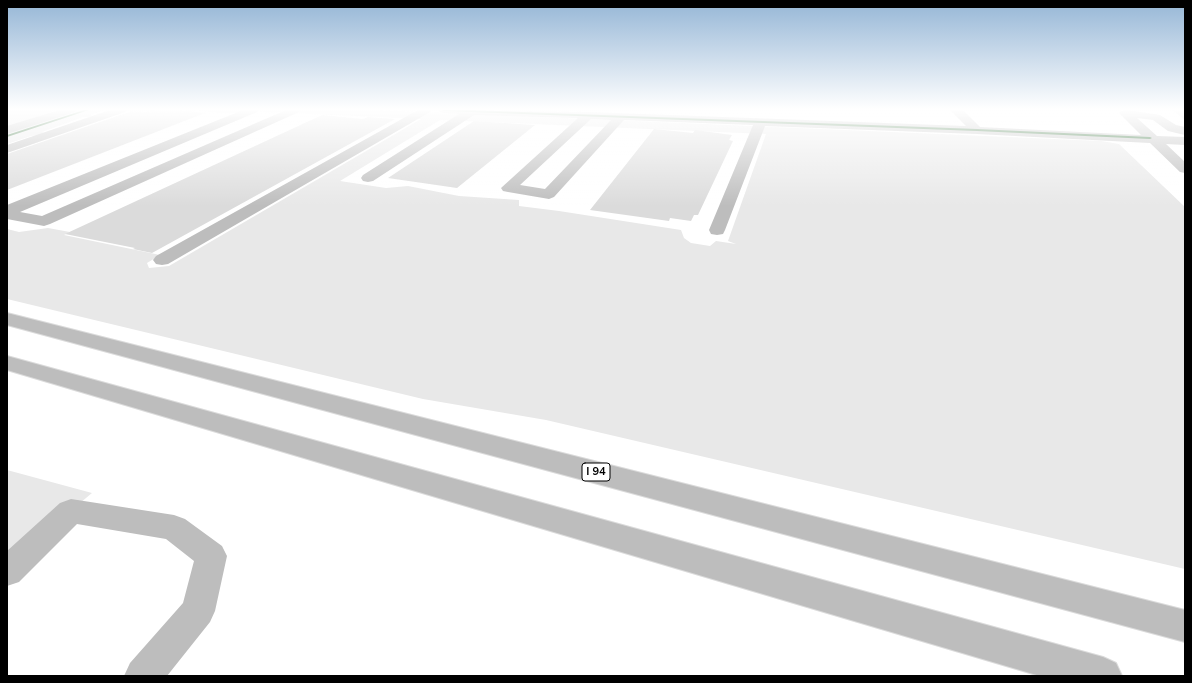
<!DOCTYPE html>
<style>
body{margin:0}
#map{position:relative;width:1192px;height:683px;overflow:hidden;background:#fff;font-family:Mulish,sans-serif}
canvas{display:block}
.frame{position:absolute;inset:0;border:8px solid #000;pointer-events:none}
</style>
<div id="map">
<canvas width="1192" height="683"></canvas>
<div class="frame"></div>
</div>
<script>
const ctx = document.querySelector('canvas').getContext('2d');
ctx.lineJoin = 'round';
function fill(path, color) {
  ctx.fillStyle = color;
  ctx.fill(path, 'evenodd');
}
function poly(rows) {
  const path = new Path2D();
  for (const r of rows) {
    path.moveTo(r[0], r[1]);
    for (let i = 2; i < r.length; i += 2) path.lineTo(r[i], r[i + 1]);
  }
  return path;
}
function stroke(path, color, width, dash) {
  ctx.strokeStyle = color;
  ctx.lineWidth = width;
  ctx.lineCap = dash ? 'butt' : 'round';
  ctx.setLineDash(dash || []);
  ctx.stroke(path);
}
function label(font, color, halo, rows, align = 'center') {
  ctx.font = font + ' Mulish,sans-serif';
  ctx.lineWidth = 3;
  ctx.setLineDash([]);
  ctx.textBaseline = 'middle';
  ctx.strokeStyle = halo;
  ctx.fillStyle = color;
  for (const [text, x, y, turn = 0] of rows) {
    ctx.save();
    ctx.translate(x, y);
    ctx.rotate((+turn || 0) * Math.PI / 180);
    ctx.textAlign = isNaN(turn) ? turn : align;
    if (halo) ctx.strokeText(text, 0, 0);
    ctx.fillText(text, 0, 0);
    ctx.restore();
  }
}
fill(poly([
 [7,110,58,110,7,127],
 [77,110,106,110,90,115,93,117,83,117,42,132,46,134,31,136,7,144,7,133],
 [192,110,380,110,1101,141,1119,144,1185,207,1185,569,546,420,423,399,7,299,7,229,19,232,48,228,70,232,64,235,160,255,147,263,149,268,169,266,421,119,243,111,235,113,217,113],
 [440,120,766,134,728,241,736,244,716,241,710,246,691,243,684,238,681,230,559,211,519,206,519,200,459,196,408,186,386,188,340,181],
 [7,470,92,493,7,564]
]), '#e8e8e8');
fill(poly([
 [154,110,181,110,205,113,7,190,7,154,132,111,147,112],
 [1172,110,1185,110,1185,120],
 [322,115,363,119,368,117,395,119,152,253,133,249,135,248,65,234],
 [474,121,535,125,457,188,388,178],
 [654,129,693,133,695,130,732,135,729,140,733,141,698,215,694,215,691,221,670,218,669,221,590,210]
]), '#dbdbdb');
const highway = poly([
 [7,313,1185,610,1185,642,7,325,7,313],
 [7,356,1103,657,1116,663,1122,676,1040,676,7,370,7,356]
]);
stroke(highway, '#dbdbdb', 2);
fill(poly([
 [59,110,77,110,75,112,7,134,7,126,59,110],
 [110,110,127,110,125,112,7,153,7,145,110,110],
 [243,110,259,110,257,112,20,212,42,216,286,110,301,110,299,112,50,224,44,226,7,219,7,205,243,110],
 [418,110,432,110,430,112,168,264,162,265,156,264,153,260,156,256,418,110],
 [438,110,589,112,966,126,950,110,963,110,980,127,1141,135,1119,113,1121,111,1128,110,1160,115,1176,125,1185,127,1185,135,1168,131,1153,120,1137,118,1157,136,1185,137,1185,145,1166,144,1185,162,1185,173,1180,172,1150,143,977,134,765,126,725,230,723,234,717,235,711,234,709,230,753,125,624,120,554,197,549,199,508,192,503,191,501,188,578,118,474,115,373,181,368,182,363,181,361,178,363,175,459,114,444,113,440,112,438,110],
 [591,119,611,120,545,189,520,185,591,119],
 [71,499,174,515,185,519,222,546,227,556,215,611,210,622,167,676,124,676,130,663,183,603,194,561,166,539,77,524,19,582,7,586,7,551,60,503,71,499]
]), '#bdbdbd');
fill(highway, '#bdbdbd');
fill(poly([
 [84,110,89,110,7,137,7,135,84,110],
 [442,110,468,110,977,129,1150,137,1152,138,1150,139,977,131,444,111,442,110]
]), '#1b5e20');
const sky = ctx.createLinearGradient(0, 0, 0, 206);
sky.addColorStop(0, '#95b6d6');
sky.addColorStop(0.53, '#fff');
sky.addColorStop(1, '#ffffff00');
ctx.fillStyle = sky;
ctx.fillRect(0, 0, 1192, 206);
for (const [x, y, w] of [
 [596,472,28]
]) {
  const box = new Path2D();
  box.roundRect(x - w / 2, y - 9, w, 18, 3);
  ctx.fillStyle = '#fff';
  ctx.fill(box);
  stroke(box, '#000', 1);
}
label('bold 11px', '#000', null, [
 ["I 94",596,472]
]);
</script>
